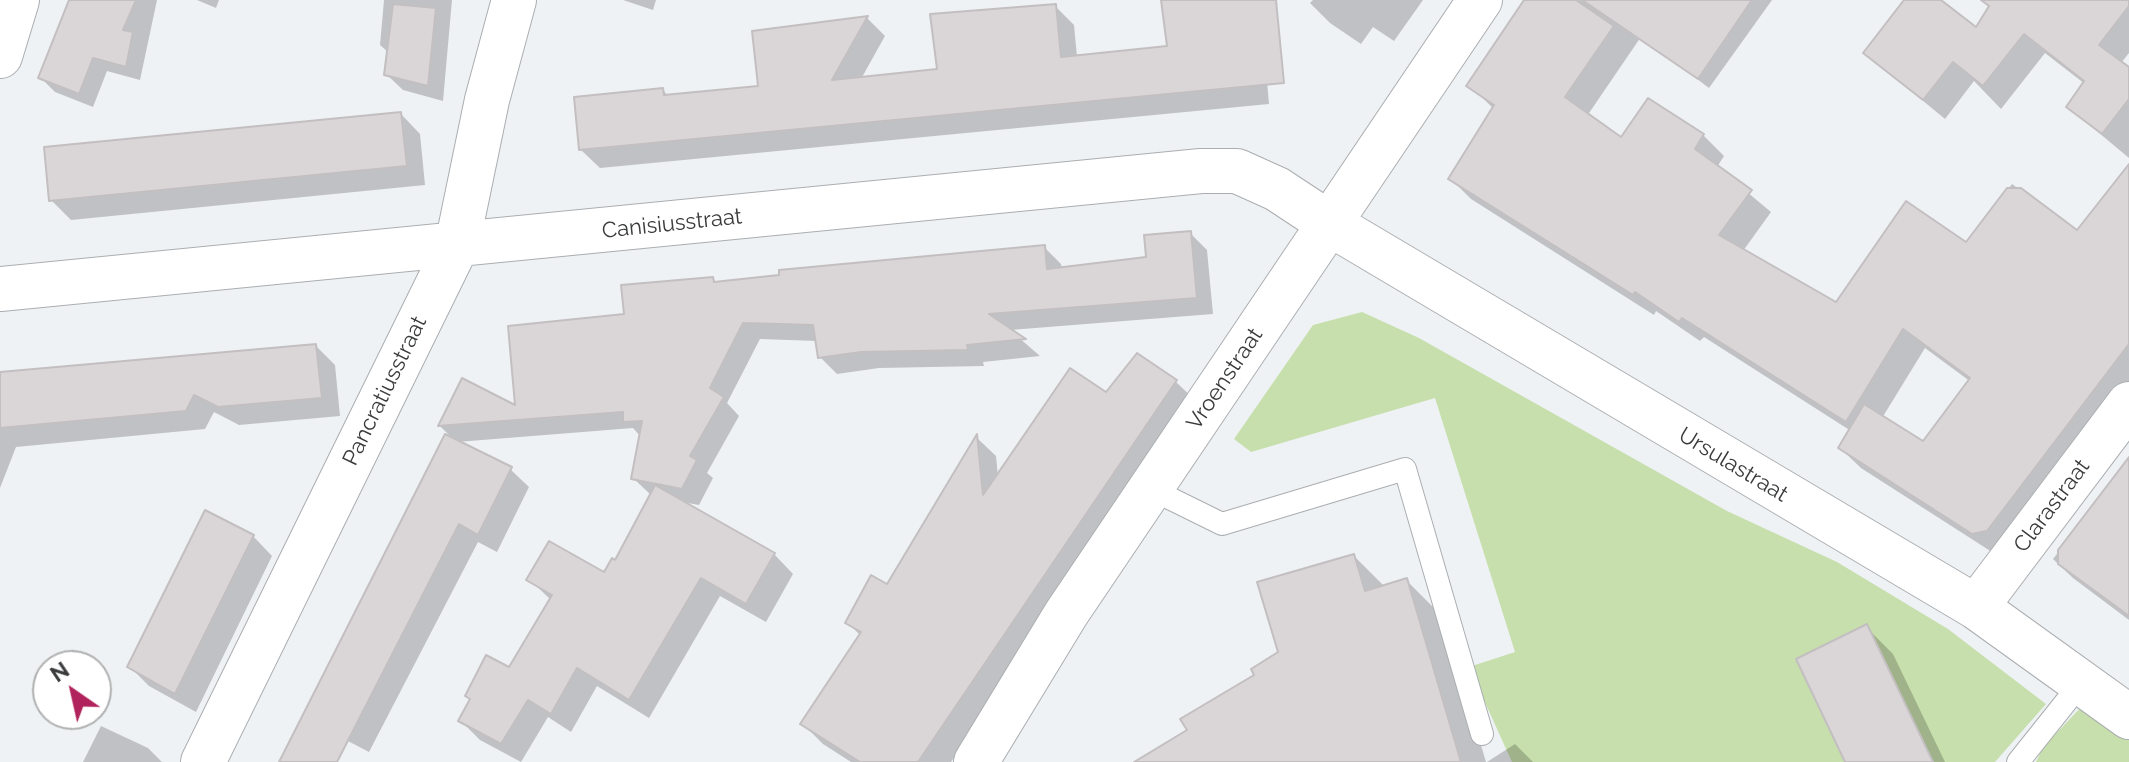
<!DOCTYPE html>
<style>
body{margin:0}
#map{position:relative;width:2129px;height:762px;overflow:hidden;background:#eff2f5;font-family:Raleway,sans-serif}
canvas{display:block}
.north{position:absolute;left:32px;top:650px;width:80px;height:80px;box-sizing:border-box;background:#fff;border:2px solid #b0b1b1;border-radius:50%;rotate:326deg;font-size:22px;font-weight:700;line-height:32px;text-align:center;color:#3a3b3c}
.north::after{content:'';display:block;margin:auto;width:28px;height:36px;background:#b1235c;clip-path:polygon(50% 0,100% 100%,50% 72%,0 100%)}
</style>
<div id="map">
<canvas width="2129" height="762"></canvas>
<div class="north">N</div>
</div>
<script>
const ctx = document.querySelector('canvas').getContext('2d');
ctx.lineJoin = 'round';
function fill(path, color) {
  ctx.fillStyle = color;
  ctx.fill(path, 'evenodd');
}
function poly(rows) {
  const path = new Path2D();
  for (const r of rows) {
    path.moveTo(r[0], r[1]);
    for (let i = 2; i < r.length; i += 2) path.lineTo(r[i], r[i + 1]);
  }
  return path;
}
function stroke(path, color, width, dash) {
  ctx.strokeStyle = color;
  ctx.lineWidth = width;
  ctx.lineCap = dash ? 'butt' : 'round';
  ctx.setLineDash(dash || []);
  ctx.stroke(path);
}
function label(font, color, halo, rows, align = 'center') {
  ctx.font = font + ' Raleway,sans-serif';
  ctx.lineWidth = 8;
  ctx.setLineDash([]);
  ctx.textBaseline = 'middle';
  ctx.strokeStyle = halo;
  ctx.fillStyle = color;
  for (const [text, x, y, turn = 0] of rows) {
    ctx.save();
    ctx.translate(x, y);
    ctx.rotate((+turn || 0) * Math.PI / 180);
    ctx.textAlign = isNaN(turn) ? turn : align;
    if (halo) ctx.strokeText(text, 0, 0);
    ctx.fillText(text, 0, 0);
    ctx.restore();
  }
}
fill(poly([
 [1362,312,1419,338,1727,511,1837,562,1948,629,2046,704,1995,762,1512,762,1469,667,1515,652,1435,398,1251,452,1234,439,1313,325],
 [2088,700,2129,736,2129,762,2036,762,2043,747]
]), '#c7dfac');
fill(poly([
 [79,0,157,0,140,80,107,71,93,107,55,92,41,78],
 [197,0,219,0,216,8],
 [384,0,452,0,443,101,403,90,386,74,389,53,380,45],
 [623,0,656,0,653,10],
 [1163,0,1256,0,1260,3,1269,104,600,168,581,150,663,90,668,96,761,88,867,18,885,36,861,79,939,71,1055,6,1074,25,1077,57,1169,47],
 [1313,0,1423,0,1394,41,1373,27,1361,44,1330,23,1310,3],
 [1527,0,1628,0,1647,28,1587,116,1621,140,1703,135,1724,156,1717,167,1771,212,1743,251,1837,305,1966,244,2012,184,2078,233,2129,168,2129,392,1995,554,1861,468,1840,448,1851,431,1704,337,1700,341,1656,311,1654,315,1471,199,1450,178,1494,109,1469,85],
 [1925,348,1971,382,1924,443,1882,418],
 [1702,0,1772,0,1709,88,1664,54],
 [1907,0,1937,0,1977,30,2006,0,2129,0,2129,53,2121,63,2129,69,2129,158,2068,107,2085,84,2045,53,2001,109,1974,81,1945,119,1865,53],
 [401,114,420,134,425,185,71,220,51,200],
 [1190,233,1207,250,1213,314,1010,330,1040,356,983,362,984,366,879,368,837,374,820,357,817,341,760,339,727,403,739,416,707,473,713,478,699,505,682,502,774,554,793,574,766,622,720,596,649,718,597,686,571,732,548,717,521,762,480,740,461,721,510,670,551,600,529,579,605,574,615,563,652,496,633,478,641,437,633,428,457,442,510,469,529,487,497,552,478,542,369,752,325,729,454,440,440,426,517,409,626,316,713,279,717,283,1044,247,1061,264,1062,269,1148,259],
 [316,346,335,365,340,416,239,425,214,412,205,429,16,447,0,488,0,376],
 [1137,355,1176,382,1196,401,951,762,851,762,823,744,803,724,861,636,847,622,888,587,977,438,996,456,998,477,1106,395],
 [2129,460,2129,620,2073,578,2053,559],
 [253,536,272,556,196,712,149,686,129,666],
 [1354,556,1385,587,1407,581,1443,617,1486,762,1138,762,1190,730,1257,676,1280,653],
 [1866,627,1893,654,1945,762,1848,762],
 [101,726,148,748,162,762,83,762],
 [1515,744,1533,762,1487,762]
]), '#0003');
const building = poly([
 [69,0,136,0,123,30,133,32,126,67,93,58,79,94,38,78,69,0],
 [1161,0,1276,0,1284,83,579,150,574,97,663,88,664,95,758,86,752,31,868,16,832,80,937,69,930,14,1056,4,1061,57,1167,46,1161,0],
 [1524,0,1576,0,1614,26,1565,97,1621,137,1648,98,1704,134,1695,149,1752,190,1719,235,1836,302,1906,201,1966,242,2007,188,2021,188,2077,230,2129,164,2129,344,1987,531,1972,534,1838,448,1864,404,1923,441,1970,378,1903,329,1846,422,1682,318,1679,322,1635,292,1633,295,1448,179,1494,105,1466,86,1524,0],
 [1582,0,1752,0,1698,79,1582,0],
 [1904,0,1941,0,1976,27,1989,6,1981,0,2129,0,2129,6,2099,45,2129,67,2129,99,2102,134,2066,107,2084,81,2024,34,1983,86,1953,62,1923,100,1863,53,1904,0],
 [393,4,436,8,428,86,384,75,393,4],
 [401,112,407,166,49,201,44,147,401,112],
 [1191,231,1197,298,989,314,1026,339,967,345,968,350,861,352,818,358,813,325,743,323,710,388,724,397,690,456,697,460,682,489,631,479,642,421,623,422,623,412,438,426,462,378,515,405,508,326,624,314,621,285,713,277,714,282,779,275,779,270,1045,245,1047,269,1146,257,1144,235,1191,231],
 [316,344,322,398,218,407,194,395,186,411,0,428,0,372,316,344],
 [1137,353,1177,380,918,762,860,762,800,724,861,632,845,623,871,575,887,584,977,434,983,495,1070,368,1106,392,1137,353],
 [445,434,512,467,478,535,459,524,337,762,279,762,445,434],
 [2129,457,2129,616,2058,564,2058,550,2129,457],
 [655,485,775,553,746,604,701,578,629,700,577,668,551,714,528,700,501,744,458,721,470,699,465,696,486,655,509,667,552,595,526,580,549,541,604,572,612,558,615,560,655,485],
 [205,510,254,535,175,694,127,667,205,510],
 [1354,554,1365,591,1407,578,1461,762,1134,762,1187,730,1180,719,1254,675,1251,669,1278,652,1257,582,1354,554],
 [1867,624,1933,762,1845,762,1796,659,1867,624]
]);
fill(building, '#dad6d7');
stroke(building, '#c3bfc0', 2);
const lane = poly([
 [1151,489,1222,524,1405,469,1482,734],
 [2018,762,2081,683]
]);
const street = poly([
 [0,56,17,0],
 [0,289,1201,171,1237,171,1277,189,1330,224,1976,607,2129,717],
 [1976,607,2129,404],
 [203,762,457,245,487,100,514,0],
 [976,762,1066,614,1480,0]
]);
stroke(lane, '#abaeb0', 24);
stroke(street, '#abaeb0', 46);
stroke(lane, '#fff', 22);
stroke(street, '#fff', 44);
label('22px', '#3a3b3c', '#fff', [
 ["Canisiusstraat",672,224,-6],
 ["Vroenstraat",1225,379,-56],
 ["Pancratiusstraat",385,391,-64],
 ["Ursulastraat",1733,465,31],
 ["Clarastraat",2052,506,-53]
]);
</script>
